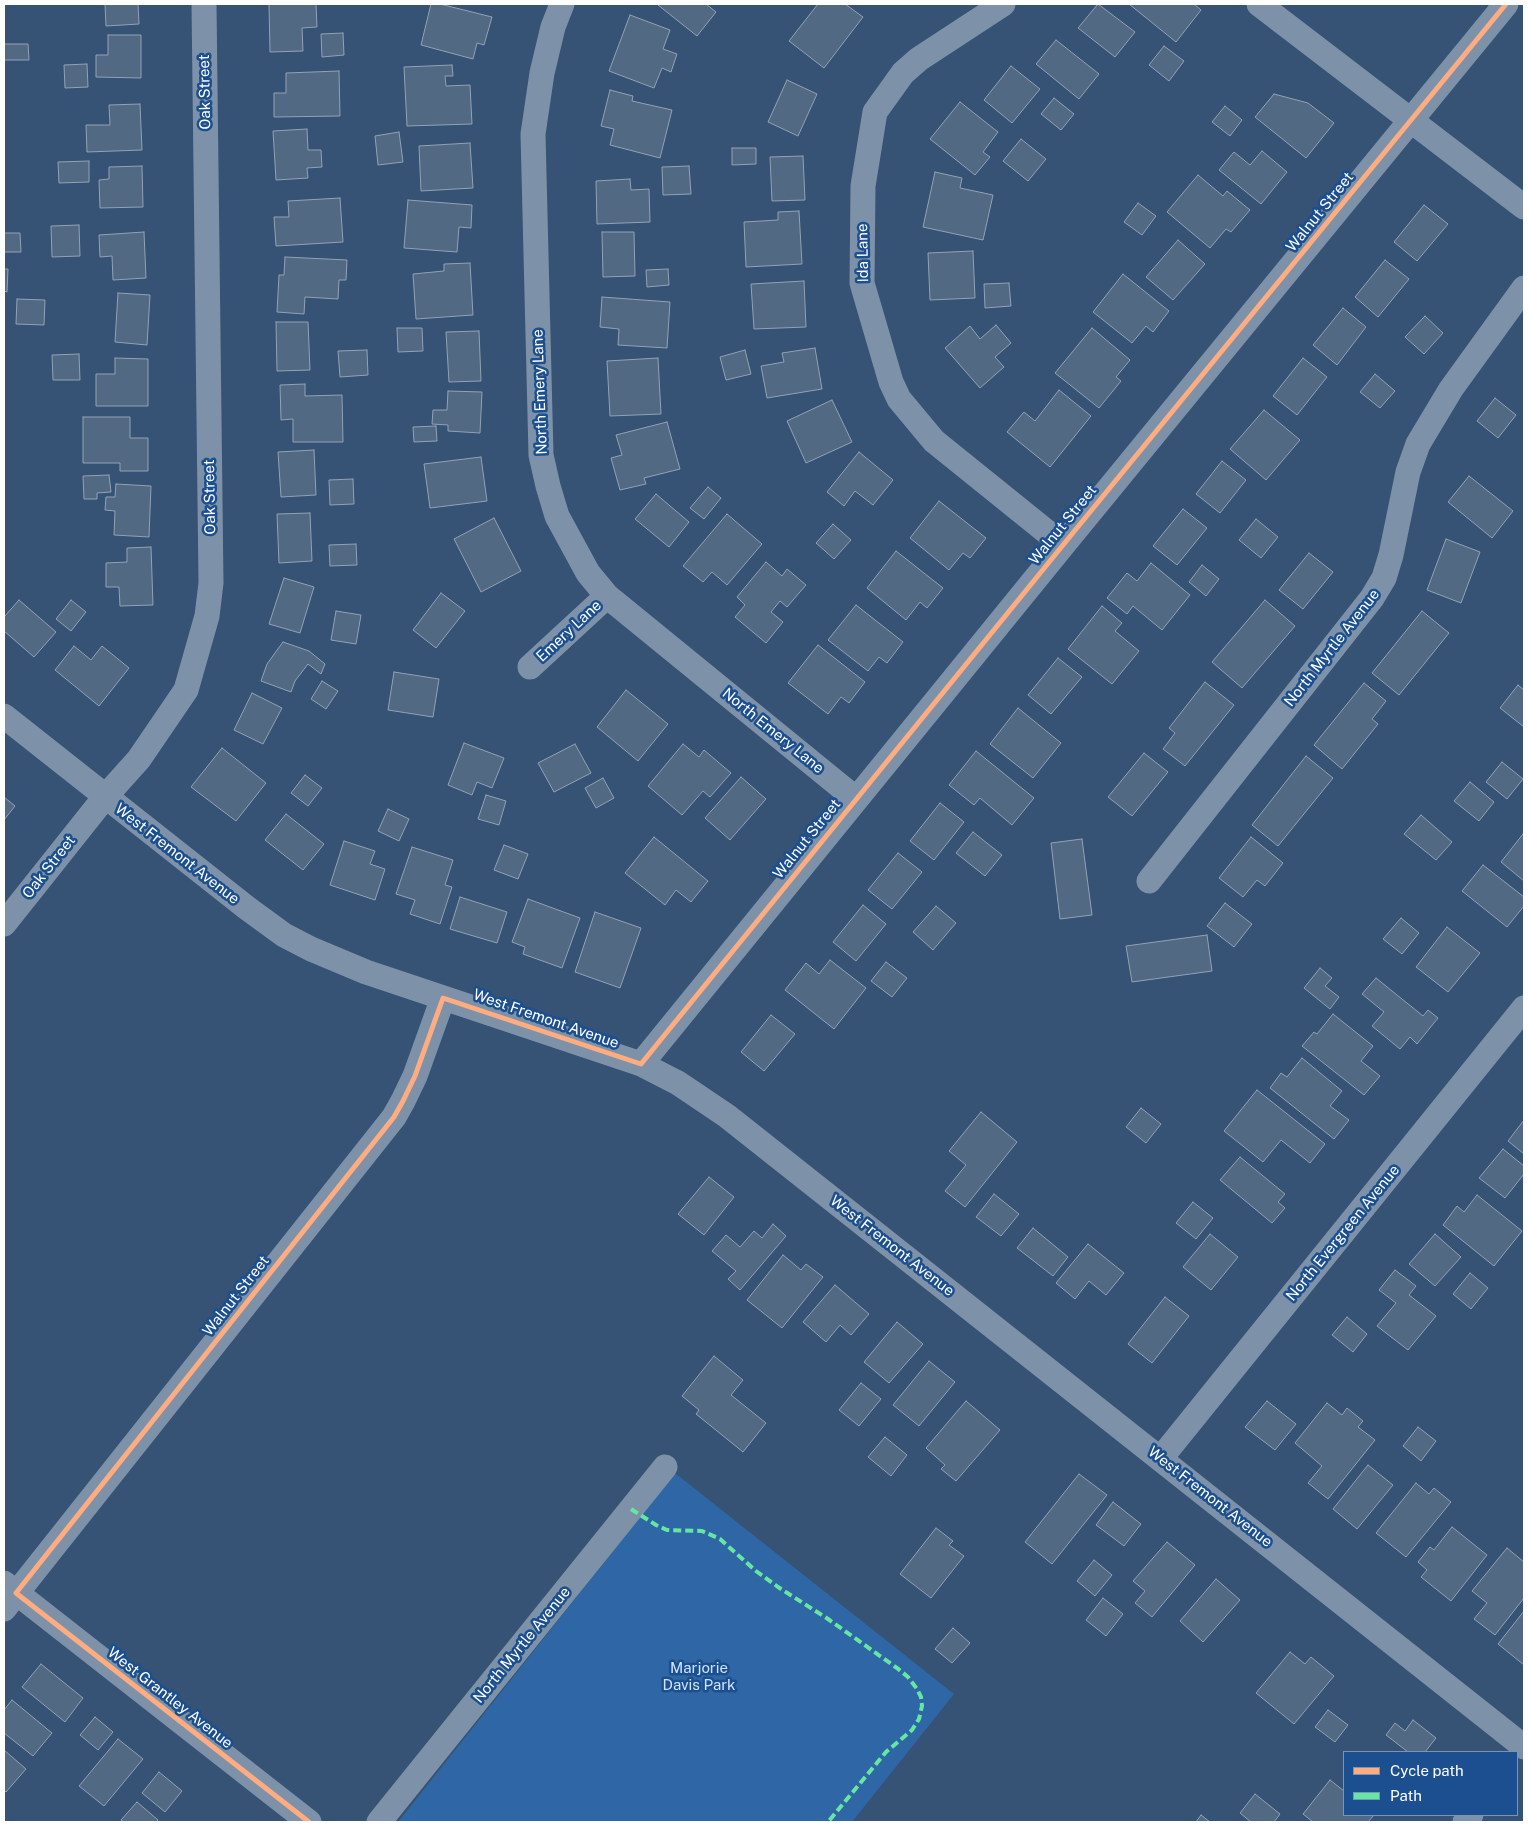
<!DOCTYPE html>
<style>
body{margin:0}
#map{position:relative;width:1528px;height:1826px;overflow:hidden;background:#365274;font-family:"Public Sans",sans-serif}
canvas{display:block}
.frame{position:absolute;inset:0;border:5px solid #fff;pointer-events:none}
.legend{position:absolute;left:1343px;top:1751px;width:175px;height:65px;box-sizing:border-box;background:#1b4f8f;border:1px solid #7695bc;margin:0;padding:6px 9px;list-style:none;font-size:15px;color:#fff}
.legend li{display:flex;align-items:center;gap:10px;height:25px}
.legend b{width:25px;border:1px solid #7695bc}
</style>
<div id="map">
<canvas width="1528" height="1826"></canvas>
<div class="frame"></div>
<ul class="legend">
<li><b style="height:6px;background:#ffac80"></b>Cycle path</li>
<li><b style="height:6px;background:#66e7a1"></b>Path</li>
</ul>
</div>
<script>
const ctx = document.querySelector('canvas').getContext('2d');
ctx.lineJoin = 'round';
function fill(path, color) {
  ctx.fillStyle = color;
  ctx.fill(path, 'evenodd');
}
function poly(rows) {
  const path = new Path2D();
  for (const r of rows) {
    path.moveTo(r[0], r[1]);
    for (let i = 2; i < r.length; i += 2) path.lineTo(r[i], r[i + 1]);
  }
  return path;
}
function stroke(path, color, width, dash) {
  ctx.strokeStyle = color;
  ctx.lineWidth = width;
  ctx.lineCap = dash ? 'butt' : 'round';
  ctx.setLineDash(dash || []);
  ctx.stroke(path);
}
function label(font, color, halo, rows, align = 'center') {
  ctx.font = font + ' "Public Sans",sans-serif';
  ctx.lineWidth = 5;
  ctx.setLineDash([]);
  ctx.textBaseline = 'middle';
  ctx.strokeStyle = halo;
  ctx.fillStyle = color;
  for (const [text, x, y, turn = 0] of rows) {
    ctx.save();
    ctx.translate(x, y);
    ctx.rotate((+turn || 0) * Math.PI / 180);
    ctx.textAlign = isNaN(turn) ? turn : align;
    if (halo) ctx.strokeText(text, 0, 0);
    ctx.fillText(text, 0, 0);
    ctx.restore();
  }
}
fill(poly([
 [675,1473,954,1694,852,1822,398,1822]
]), '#2f66a5');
const building = poly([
 [105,4,138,4,139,24,106,26,105,4],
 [269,4,316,4,317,27,302,28,303,51,270,52,269,4],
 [431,4,440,4,492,17,484,45,477,43,473,59,421,45,431,4],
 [659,4,706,4,716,12,697,36,658,5,659,4],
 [818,4,845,4,863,17,824,68,789,41,818,4],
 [1098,4,1135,32,1115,57,1078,28,1098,4],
 [1129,4,1194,4,1201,10,1176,42,1129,4],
 [630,15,670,30,663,49,677,54,671,72,662,68,654,88,609,71,630,15],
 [343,33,344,55,322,57,321,34,343,33],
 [108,35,141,35,141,78,96,77,96,55,108,55,108,35],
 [1056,40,1099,74,1079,99,1036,64,1056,40],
 [4,44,28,44,29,60,4,60,4,44],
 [1164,46,1184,61,1169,81,1149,65,1164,46],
 [87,64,88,87,65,88,64,65,87,64],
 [452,65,453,76,445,76,446,86,470,85,472,124,407,126,404,67,452,65],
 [1011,66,1040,89,1012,123,984,100,1011,66],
 [339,71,340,116,274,117,274,93,286,93,286,73,339,71],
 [787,80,817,94,798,136,768,122,787,80],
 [610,90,633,96,632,101,672,110,660,158,610,145,614,129,601,126,610,90],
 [1274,94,1308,103,1334,123,1306,158,1255,117,1274,94],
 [1054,98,1074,114,1061,130,1041,114,1054,98],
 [960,102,998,132,983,152,990,157,975,175,930,139,960,102],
 [140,104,142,150,87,152,86,125,110,125,109,105,140,104],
 [1225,106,1242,120,1230,136,1212,122,1225,106],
 [307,129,308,150,321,150,322,167,307,168,308,178,276,180,273,131,307,129],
 [399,132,403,162,378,165,375,136,399,132],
 [1021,139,1046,159,1028,181,1003,161,1021,139],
 [470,143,473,188,421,191,419,146,470,143],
 [732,148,756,148,756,164,732,165,732,148],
 [1262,151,1287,172,1261,204,1219,170,1234,152,1250,165,1262,151],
 [803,156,805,200,772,201,770,157,803,156],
 [89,161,89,182,59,183,58,162,89,161],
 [142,166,143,207,100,208,99,180,109,179,109,167,142,166],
 [689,166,691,194,663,195,662,167,689,166],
 [935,172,962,178,960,188,993,195,983,240,923,227,935,172],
 [1198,175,1223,196,1227,191,1250,210,1231,232,1226,229,1210,248,1167,212,1198,175],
 [630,179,631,190,649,189,650,222,597,224,596,181,630,179],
 [340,198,343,242,276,246,274,217,289,217,288,201,340,198],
 [408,200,472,205,471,228,459,227,457,252,404,248,408,200],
 [1138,203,1156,216,1142,235,1124,222,1138,203],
 [1424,205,1448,224,1417,261,1394,242,1424,205],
 [799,211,802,264,746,267,744,222,778,220,778,212,799,211],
 [79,225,80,256,52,257,51,226,79,225],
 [144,232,146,278,113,280,112,256,100,257,99,235,144,232],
 [602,232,634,232,635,276,603,277,602,232],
 [4,233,20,233,21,252,4,252,4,233],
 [1178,240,1205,264,1173,300,1146,277,1178,240],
 [973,251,975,298,930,300,928,253,973,251],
 [285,257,347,260,346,280,339,280,338,299,305,297,304,314,277,312,279,275,284,275,285,257],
 [1385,260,1409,279,1378,317,1355,297,1385,260],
 [470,263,473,315,416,319,413,274,444,271,444,264,470,263],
 [4,269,8,269,7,292,4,291,4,269],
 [668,269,669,285,647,287,646,270,668,269],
 [1123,274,1169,311,1153,332,1146,326,1132,343,1093,312,1123,274],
 [804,281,806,327,754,329,751,284,804,281],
 [1009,283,1011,306,985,308,984,284,1009,283],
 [118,293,150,295,147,345,115,342,118,293],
 [602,297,670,302,667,348,618,345,619,329,600,327,602,297],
 [17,299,45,300,44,325,16,324,17,299],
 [1343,308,1366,327,1337,365,1313,345,1343,308],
 [1425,316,1443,333,1424,354,1405,337,1425,316],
 [276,322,308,322,310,370,277,371,276,322],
 [996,325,1011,343,995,357,1004,367,980,388,945,348,970,326,980,339,996,325],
 [397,328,422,328,423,351,398,352,397,328],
 [1092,328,1130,360,1116,377,1121,381,1099,408,1055,373,1092,328],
 [479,331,481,381,449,382,446,332,479,331],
 [815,348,822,389,767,398,761,366,784,362,782,353,815,348],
 [367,350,368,375,340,377,338,351,367,350],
 [745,350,751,374,726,380,720,357,745,350],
 [79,354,80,380,53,380,52,355,79,354],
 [115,358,148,359,148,406,96,406,96,374,115,374,115,358],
 [658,358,661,414,610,416,607,361,658,358],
 [1303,358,1327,377,1297,415,1273,396,1303,358],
 [1375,374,1395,391,1380,408,1360,392,1375,374],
 [305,384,305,396,342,395,343,442,293,442,293,419,281,420,280,385,305,384],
 [1059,390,1091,416,1050,467,1007,432,1024,412,1035,421,1059,390],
 [448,391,482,392,480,433,448,431,448,425,432,424,433,410,447,410,448,391],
 [1495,398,1516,415,1498,438,1477,421,1495,398],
 [832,400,852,442,806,463,787,421,832,400],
 [1264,410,1300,440,1266,480,1230,449,1264,410],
 [83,417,130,417,130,438,148,438,148,471,120,471,120,463,83,463,83,417],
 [667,422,680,469,644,478,646,484,620,490,611,458,622,455,616,435,667,422],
 [436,426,437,441,414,442,413,427,436,426],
 [314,450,316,495,281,497,278,452,314,450],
 [859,452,893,480,873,505,855,491,844,506,827,492,859,452],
 [481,457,487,501,430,508,424,464,481,457],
 [1222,461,1246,480,1220,513,1196,494,1222,461],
 [109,475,111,492,97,493,97,499,84,499,83,476,109,475],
 [1469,476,1513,511,1492,538,1448,502,1469,476],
 [353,479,354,504,330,505,329,480,353,479],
 [116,484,151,486,149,537,114,535,115,511,105,510,106,497,115,497,116,484],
 [708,487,721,498,704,519,690,508,708,487],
 [656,494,689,522,669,547,635,519,656,494],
 [939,501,986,538,970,558,963,553,949,570,910,538,939,501],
 [1183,509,1207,528,1177,565,1153,546,1183,509],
 [310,513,312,561,279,563,277,514,310,513],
 [727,514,762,544,727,585,712,572,703,582,683,566,727,514],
 [494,518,521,571,481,592,454,539,494,518],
 [1256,519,1278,537,1261,558,1239,540,1256,519],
 [833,524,851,540,834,559,816,543,833,524],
 [1446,539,1480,552,1461,603,1427,590,1446,539],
 [356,544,357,565,330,566,329,545,356,544],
 [151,547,153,605,120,606,119,587,106,587,106,563,127,562,127,548,151,547],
 [896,551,943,588,927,608,920,602,906,620,867,588,896,551],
 [1309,553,1333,572,1303,609,1279,590,1309,553],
 [766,562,782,576,787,569,806,585,787,607,780,601,771,612,783,622,766,643,735,617,745,605,737,597,766,562],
 [1151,563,1190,595,1162,630,1133,606,1127,614,1107,598,1127,573,1137,581,1151,563],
 [1202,565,1219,579,1206,596,1189,582,1202,565],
 [284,578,314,587,300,633,269,624,284,578],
 [441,593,465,611,436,648,413,630,441,593],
 [19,600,56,632,34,657,4,631,4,617,19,600],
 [71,600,86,612,71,631,56,619,71,600],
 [1265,600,1295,626,1242,688,1212,662,1265,600],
 [856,605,903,642,887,663,879,657,868,671,828,640,856,605],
 [1102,606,1122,623,1115,631,1139,651,1112,684,1068,649,1102,606],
 [336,611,361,615,356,644,331,640,336,611],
 [1422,611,1449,633,1399,695,1372,673,1422,611],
 [283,642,309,651,325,664,321,674,308,664,295,681,291,692,261,681,267,664,283,642],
 [818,645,865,682,849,703,841,697,828,714,788,683,818,645],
 [74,646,91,660,102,646,129,668,99,706,55,670,74,646],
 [1058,658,1082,677,1051,714,1028,695,1058,658],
 [394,672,439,679,433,717,388,710,394,672],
 [322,681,338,691,326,709,311,699,322,681],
 [1205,682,1234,705,1185,766,1163,749,1175,733,1169,728,1205,682],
 [1364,683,1386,701,1372,719,1378,724,1342,769,1314,745,1364,683],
 [1518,685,1524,690,1524,727,1500,708,1518,685],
 [626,690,668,724,638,761,597,727,626,690],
 [252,693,282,708,263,744,234,730,252,693],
 [1018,708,1061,743,1033,778,990,744,1018,708],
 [464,743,504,758,492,788,477,782,472,795,448,785,464,743],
 [575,744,591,773,554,792,538,763,575,744],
 [683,744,699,757,704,750,731,773,710,797,703,791,682,815,648,786,683,744],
 [222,748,266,783,236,821,191,787,222,748],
 [976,751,1034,798,1012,825,980,798,974,805,949,785,976,751],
 [1144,753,1168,772,1132,816,1108,797,1144,753],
 [1306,756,1333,778,1278,846,1252,825,1306,756],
 [1502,762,1523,779,1507,799,1486,782,1502,762],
 [305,775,322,788,308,806,291,793,305,775],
 [741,777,766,799,730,840,705,818,741,777],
 [603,778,614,798,596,808,585,788,603,778],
 [1470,782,1494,802,1479,821,1454,801,1470,782],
 [486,795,506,801,499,825,478,819,486,795],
 [4,797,15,806,4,820,4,797],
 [940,803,964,822,934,860,910,841,940,803],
 [388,809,409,819,399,841,378,831,388,809],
 [286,814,324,844,303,870,265,840,286,814],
 [1421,815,1452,842,1436,860,1404,834,1421,815],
 [973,832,1002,855,985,876,956,853,973,832],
 [1523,834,1524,835,1524,881,1501,862,1523,834],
 [654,837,708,881,691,902,676,890,665,905,625,873,654,837],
 [1251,837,1283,863,1265,886,1257,880,1243,897,1219,878,1251,837],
 [1082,839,1092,915,1060,919,1051,843,1082,839],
 [344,841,375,851,370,864,385,869,375,900,330,885,344,841],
 [504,845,528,854,518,879,494,870,504,845],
 [412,847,453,860,445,885,452,887,440,924,410,914,415,900,396,894,412,847],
 [898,853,922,872,892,909,868,890,898,853],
 [1483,865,1524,897,1524,906,1507,927,1462,891,1483,865],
 [460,897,507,912,497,943,450,929,460,897],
 [528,899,580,918,562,968,523,954,525,947,512,942,528,899],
 [1225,903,1252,924,1234,947,1207,926,1225,903],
 [863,905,886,924,856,961,833,942,863,905],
 [936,906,956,923,933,950,913,932,936,906],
 [595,912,641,928,620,988,575,972,595,912],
 [1401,918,1419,933,1402,954,1383,939,1401,918],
 [1447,927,1480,953,1448,992,1416,967,1447,927],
 [1207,935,1212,971,1132,982,1126,946,1207,935],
 [830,960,866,988,834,1029,785,990,806,963,819,974,830,960],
 [886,962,907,978,892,997,871,981,886,962],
 [1320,968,1332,978,1325,986,1339,997,1330,1009,1304,988,1320,968],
 [1376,978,1423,1016,1428,1010,1438,1018,1417,1044,1410,1037,1400,1049,1372,1026,1384,1012,1362,994,1376,978],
 [1333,1014,1373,1046,1361,1061,1380,1076,1364,1095,1302,1046,1314,1032,1317,1034,1333,1014],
 [771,1015,795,1034,764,1071,741,1052,771,1015],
 [1302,1058,1342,1091,1330,1106,1349,1120,1334,1139,1270,1088,1281,1073,1287,1077,1302,1058],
 [1257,1090,1325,1144,1310,1163,1281,1140,1263,1162,1224,1131,1257,1090],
 [1141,1108,1161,1124,1146,1143,1126,1127,1141,1108],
 [981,1112,1017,1142,965,1207,945,1191,966,1165,949,1151,981,1112],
 [1524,1120,1524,1154,1508,1141,1524,1120],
 [1503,1149,1524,1166,1524,1174,1505,1198,1479,1178,1503,1149],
 [1240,1157,1285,1194,1278,1202,1285,1208,1272,1223,1220,1180,1240,1157],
 [709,1177,734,1197,704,1235,678,1214,709,1177],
 [994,1194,1019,1214,1001,1236,976,1217,994,1194],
 [1477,1195,1522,1231,1494,1266,1443,1225,1457,1206,1464,1212,1477,1195],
 [1193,1202,1213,1218,1196,1239,1176,1223,1193,1202],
 [773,1224,786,1236,740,1290,728,1279,736,1271,712,1251,726,1235,740,1247,754,1231,762,1238,773,1224],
 [1033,1228,1068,1257,1053,1276,1017,1248,1033,1228],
 [1210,1234,1238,1257,1211,1290,1183,1267,1210,1234],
 [1435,1234,1461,1257,1435,1286,1409,1264,1435,1234],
 [1088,1244,1124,1273,1106,1295,1089,1281,1075,1299,1056,1283,1088,1244],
 [783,1255,801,1270,806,1264,823,1277,782,1328,747,1300,783,1255],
 [1395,1270,1416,1286,1409,1295,1436,1316,1408,1350,1377,1326,1396,1303,1379,1290,1395,1270],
 [1470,1273,1488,1288,1471,1309,1453,1294,1470,1273],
 [835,1285,869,1314,851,1335,840,1325,826,1342,803,1322,835,1285],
 [1165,1297,1189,1316,1152,1363,1128,1344,1165,1297],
 [1347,1317,1367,1334,1353,1352,1332,1335,1347,1317],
 [897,1322,923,1344,889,1383,864,1362,897,1322],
 [714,1356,743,1380,731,1395,766,1423,743,1452,696,1414,699,1410,682,1396,714,1356],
 [929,1361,955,1382,919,1426,893,1405,929,1361],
 [861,1383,881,1399,859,1426,839,1410,861,1383],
 [966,1401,1000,1430,956,1481,941,1469,945,1465,926,1448,966,1401],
 [1267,1401,1296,1424,1275,1450,1245,1427,1267,1401],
 [1327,1403,1342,1415,1347,1408,1363,1421,1358,1427,1375,1440,1328,1499,1308,1483,1322,1466,1295,1443,1327,1403],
 [1418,1427,1436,1441,1421,1461,1403,1446,1418,1427],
 [885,1437,907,1455,891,1476,868,1457,885,1437],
 [1368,1465,1393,1485,1357,1529,1333,1509,1368,1465],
 [1079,1474,1107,1495,1052,1564,1025,1542,1079,1474],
 [1416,1483,1429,1494,1434,1488,1451,1502,1406,1557,1376,1533,1416,1483],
 [1113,1502,1141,1524,1124,1546,1096,1525,1113,1502],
 [1452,1527,1487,1555,1451,1601,1421,1577,1427,1570,1418,1562,1430,1547,1434,1550,1452,1527],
 [936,1528,953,1541,949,1545,964,1556,931,1598,900,1574,936,1528],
 [1167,1542,1195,1565,1152,1617,1135,1603,1145,1591,1133,1581,1167,1542],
 [1507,1548,1524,1562,1524,1598,1495,1635,1474,1619,1487,1603,1472,1591,1507,1548],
 [1094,1560,1112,1575,1095,1596,1077,1581,1094,1560],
 [1216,1579,1240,1600,1203,1642,1180,1621,1216,1579],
 [1103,1598,1123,1614,1106,1636,1086,1620,1103,1598],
 [1524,1611,1524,1665,1498,1644,1524,1611],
 [953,1628,970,1643,952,1663,935,1649,953,1628],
 [1290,1652,1305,1664,1311,1657,1334,1676,1294,1724,1256,1693,1290,1652],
 [41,1664,83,1698,65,1722,22,1687,41,1664],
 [12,1700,52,1733,33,1756,4,1733,4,1710,12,1700],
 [1328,1710,1348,1725,1335,1742,1315,1727,1328,1710],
 [95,1717,113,1732,98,1750,80,1735,95,1717],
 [1413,1720,1436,1738,1425,1752,1408,1752,1386,1735,1395,1723,1405,1731,1413,1720],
 [118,1739,143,1759,104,1806,79,1786,118,1739],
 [4,1750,26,1769,6,1792,4,1790,4,1750],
 [159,1772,182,1791,165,1812,142,1793,159,1772],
 [1330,1780,1344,1791,1344,1815,1374,1815,1368,1822,1313,1822,1303,1814,1330,1780],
 [1255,1794,1280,1814,1274,1822,1251,1822,1240,1813,1255,1794],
 [137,1802,158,1820,156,1822,124,1822,121,1820,137,1802],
 [1201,1815,1210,1822,1196,1822,1201,1815]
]);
fill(building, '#526984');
stroke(building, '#92a2b6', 1);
stroke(poly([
 [562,4,553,27,542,73,533,134,541,455,548,486,557,516,588,573,607,596,856,799],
 [1003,4,919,59,903,73,875,112,863,186,862,283,891,382,899,399,934,441,1063,545],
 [1259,4,1524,207],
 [530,667,607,596],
 [4,716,247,908,284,935,311,949,366,972,641,1064,678,1083,727,1116,1524,1747],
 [1149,881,1372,598,1384,578,1391,555,1408,472,1418,444,1451,389,1524,288],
 [4,924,105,797,139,759,186,690,207,616,211,583,204,4],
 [641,1064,1063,545,1506,4],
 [1161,1458,1524,1008],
 [4,1583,309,1822],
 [4,1609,394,1117,403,1101,415,1076,443,998],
 [379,1822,665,1467],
 [1465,1822,1471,1815]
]), '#7d92a8', 25);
stroke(poly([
 [631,1509,656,1525,667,1530,702,1531,720,1539,756,1571,778,1587,828,1619,897,1668,908,1677,917,1689,921,1697,922,1706,919,1719,912,1730,886,1752,828,1822]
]), '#66e7a1', 4, [8, 4]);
stroke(poly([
 [309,1822,16,1593,394,1117,403,1101,415,1076,443,998,641,1064,1063,545,1506,4]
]), '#ffac80', 5);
label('15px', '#fff', '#1b4f8f', [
 ["Oak Street",205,92,-91],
 ["Walnut Street",1320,212,-51],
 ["Ida Lane",863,253,-91],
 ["North Emery Lane",540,392,-92],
 ["Oak Street",210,497,-91],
 ["Walnut Street",1063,525,-51],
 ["Emery Lane",569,631,-43],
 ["North Myrtle Avenue",1332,648,-52],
 ["North Emery Lane",773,731,39],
 ["Walnut Street",807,839,-51],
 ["West Fremont Avenue",177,854,38],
 ["Oak Street",49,867,-52],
 ["West Fremont Avenue",546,1019,19],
 ["North Evergreen Avenue",1343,1233,-51],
 ["West Fremont Avenue",892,1246,38],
 ["Walnut Street",236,1296,-52],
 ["West Fremont Avenue",1210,1497,38],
 ["North Myrtle Avenue",522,1645,-51],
 ["West Grantley Avenue",170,1698,38]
]);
label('15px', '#cfe3fa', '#1b4f8f', [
 ["Marjorie",699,1668],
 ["Davis Park",699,1685]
]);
</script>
